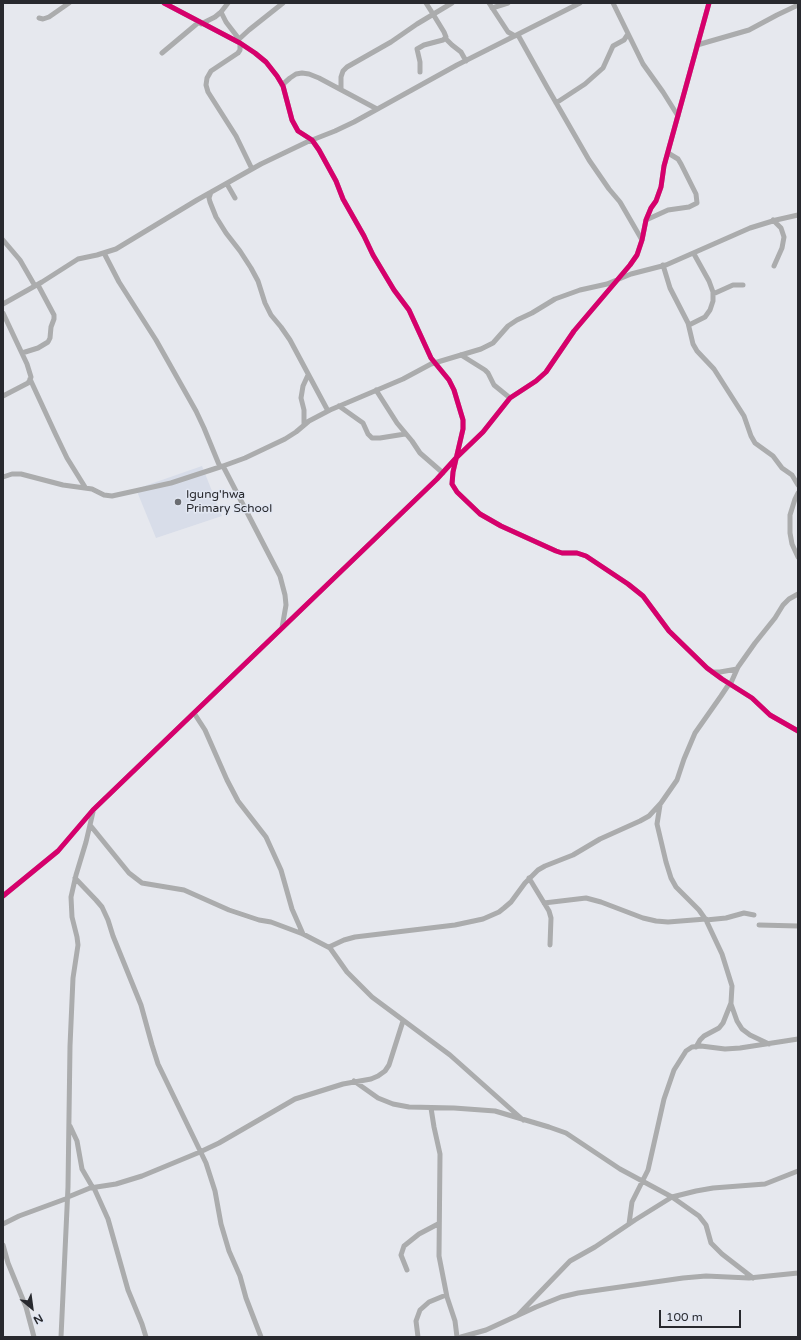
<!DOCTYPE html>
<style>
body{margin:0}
#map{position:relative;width:801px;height:1340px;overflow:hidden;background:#e6e8ee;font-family:"Varela Round",sans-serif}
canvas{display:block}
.frame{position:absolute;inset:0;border:4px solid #28292e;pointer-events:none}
.north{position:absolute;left:12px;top:1288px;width:40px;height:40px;-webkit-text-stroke:3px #e2e7f2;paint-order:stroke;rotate:151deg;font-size:11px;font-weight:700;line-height:16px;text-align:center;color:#28292e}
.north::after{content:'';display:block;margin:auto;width:14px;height:18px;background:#28292e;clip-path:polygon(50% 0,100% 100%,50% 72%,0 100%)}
.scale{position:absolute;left:659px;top:1310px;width:82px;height:18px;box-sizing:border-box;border:2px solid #28292e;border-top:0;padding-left:5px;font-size:12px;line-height:14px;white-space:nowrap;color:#28292e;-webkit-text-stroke:3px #e2e7f2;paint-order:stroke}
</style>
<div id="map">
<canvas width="801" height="1340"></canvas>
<div class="frame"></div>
<div class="north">N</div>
<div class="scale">100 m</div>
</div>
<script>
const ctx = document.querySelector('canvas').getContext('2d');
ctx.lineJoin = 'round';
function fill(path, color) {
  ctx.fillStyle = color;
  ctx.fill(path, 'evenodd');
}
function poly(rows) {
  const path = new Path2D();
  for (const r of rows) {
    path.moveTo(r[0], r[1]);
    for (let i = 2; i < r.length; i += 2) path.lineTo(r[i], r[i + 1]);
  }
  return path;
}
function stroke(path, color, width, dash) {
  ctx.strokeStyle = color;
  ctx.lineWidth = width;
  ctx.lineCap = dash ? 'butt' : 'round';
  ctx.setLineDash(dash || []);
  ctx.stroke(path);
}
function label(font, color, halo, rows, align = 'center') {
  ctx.font = font + ' "Varela Round",sans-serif';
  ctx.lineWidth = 3;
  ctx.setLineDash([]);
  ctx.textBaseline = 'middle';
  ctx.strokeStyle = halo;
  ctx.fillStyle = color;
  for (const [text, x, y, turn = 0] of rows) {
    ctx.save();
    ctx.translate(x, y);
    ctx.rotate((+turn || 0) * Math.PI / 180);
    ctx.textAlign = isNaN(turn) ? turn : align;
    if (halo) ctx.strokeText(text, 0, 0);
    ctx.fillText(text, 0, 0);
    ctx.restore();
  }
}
fill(poly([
 [202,466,222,516,156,538,136,489]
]), '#d8dde9');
stroke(poly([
 [164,3,240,43,255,53,266,62,277,76,283,86,292,120,298,131,312,140,319,150,336,181,343,199,364,236,373,255,394,290,409,310,431,358,449,380,454,390,463,420,463,429,453,472,452,484,457,492,480,514,501,526,556,551,562,553,577,553,586,556,628,584,643,596,669,631,707,668,722,679,752,698,770,715,798,731],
 [426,3,433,14],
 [489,3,508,32,515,36],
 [613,3,643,64,663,92,678,116],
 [492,8,508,3],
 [221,12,226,22,239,39],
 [39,18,43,19,49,17,69,3],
 [201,24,215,17,221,12,228,3],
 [518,35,547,87,589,160,609,189,620,202,642,240],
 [445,38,452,45,461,52,466,61],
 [237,41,249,30,283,3],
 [240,43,240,50,238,53,211,71,207,78,206,85,208,92,236,136,252,169],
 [697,45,749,30,777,15,798,5],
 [162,53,199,22],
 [420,72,420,62,417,49,424,45,443,40,446,37,444,32,433,14],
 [282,85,290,78,296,74,302,73,309,74,319,78,377,109],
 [341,89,341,77,343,71,347,67,391,42,417,24,452,3],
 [556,103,585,84,603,68,613,46,624,40,628,34],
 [227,184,235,198],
 [211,192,209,198,210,202,216,217,226,233,240,251,251,268,258,281,265,303,271,315,281,327,290,340,328,411],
 [646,220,668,210,689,207,697,203,696,194,681,164,678,159,668,153],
 [773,220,781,228,784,237,782,248,774,266],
 [3,240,20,260,35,286],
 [104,253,119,282,156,340,196,411,204,428,220,467],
 [663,265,670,288,688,323,693,344,697,351,714,369,744,416,751,436,755,443,773,456,782,468,792,475,798,485],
 [713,294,733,285,743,285],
 [3,304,42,282,78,259,97,255,116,249,197,200,261,164,307,142,335,131,354,122,457,65,580,3],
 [3,313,27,364,31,377,30,380,28,383,3,396],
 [689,325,705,317,710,310,713,301,713,292,709,281,694,254],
 [22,353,38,348,48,342,50,338,51,327,54,319,54,315,38,285],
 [461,355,485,370,488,373,494,385,510,398],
 [30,379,55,433,67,458,85,487],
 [376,390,397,423,412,441,420,453,443,473],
 [339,406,363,423,368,434,372,438,380,438,405,434],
 [304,425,304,410,301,398,303,386,308,375],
 [223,466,280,576,285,595,286,605,282,628],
 [3,477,12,474,21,474,63,485,92,489,104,495,112,496,171,483,223,466,245,458,285,439,296,432,309,421,330,410,403,379,431,364,481,349,493,343,508,326,517,320,532,313,555,299,580,290,607,284,631,274,666,265,750,228,776,220,798,215],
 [798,493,795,499,790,515,790,533,792,544,798,557],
 [712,672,720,672,737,669],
 [730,685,738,667,755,643,775,618,783,605,789,599,798,594],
 [194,713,205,730,227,780,238,801,266,837,281,870,292,909,303,934],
 [660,805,657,824,666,862,671,878,676,887,699,910,706,920,722,954,732,986,731,1003,723,1023,719,1028,704,1036,700,1040,696,1047],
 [90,825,129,873,142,883,184,890,229,910,259,920,271,922,303,934,330,948,347,972,372,997,450,1055,523,1120],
 [75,878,96,900,102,907,108,920,113,936,141,1005,152,1045,158,1064,206,1163,215,1191,221,1224,229,1251,240,1276,246,1298,261,1337],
 [529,878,549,911,551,918,550,945],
 [3,896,58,851,93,810,437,479,456,458,483,432,510,398,536,381,546,372,574,331,630,265,637,255,642,240,646,220,651,208,656,201,661,187,664,166,709,3],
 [544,903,586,898,601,902,643,918,656,921,668,922,706,919],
 [706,920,726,918,744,913,754,915],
 [759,925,798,926],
 [329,947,344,940,355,937,455,925,483,919,499,912,504,908,511,902,525,883,538,870,545,866,573,855,600,839,640,821,649,816,661,803,677,780,684,759,695,733,721,696,729,684],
 [731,1004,737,1021,742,1029,750,1035,769,1044],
 [354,1081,378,1098,393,1104,409,1107,454,1108,495,1111,549,1127,566,1133,620,1169,672,1197,699,1216,706,1225,711,1243,722,1254,753,1278],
 [431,1108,434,1127,440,1154,439,1256,447,1297,455,1321,457,1337],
 [70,1126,77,1141,82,1169,93,1188],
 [94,1188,108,1219,128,1290,142,1324,146,1337],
 [68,1197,90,1188,116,1184,142,1176,200,1152,219,1143,295,1099,343,1084,371,1079,378,1076,385,1071,389,1065,403,1021],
 [3,1224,19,1216,68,1198],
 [629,1224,632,1202,648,1170,664,1099,674,1070,686,1051,692,1047,701,1046,725,1049,740,1048,798,1039],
 [3,1245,8,1263,26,1307,34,1337],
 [407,1270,401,1255,404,1246,419,1234,438,1224],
 [518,1315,570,1261,595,1247,635,1220,672,1197,696,1191,713,1188,765,1184,798,1171],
 [61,1337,68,1187,70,1046,73,978,78,945,77,937,72,917,71,897,76,875,86,842,93,812],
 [418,1337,416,1321,420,1310,429,1302,446,1295],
 [461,1337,486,1330,536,1307,561,1297,578,1293,683,1278,706,1276,749,1278,798,1273]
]), '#abacad', 5);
stroke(poly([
 [164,3,240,43,255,53,266,62,277,76,283,86,292,120,298,131,312,140,319,150,336,181,343,199,364,236,373,255,394,290,409,310,431,358,449,380,454,390,463,420,463,429,453,472,452,484,457,492,480,514,501,526,556,551,562,553,577,553,586,556,628,584,643,596,669,631,707,668,722,679,752,698,770,715,798,731],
 [3,896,58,851,93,810,437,479,456,458,483,432,510,398,536,381,546,372,574,331,630,265,637,255,642,240,646,220,651,208,656,201,661,187,664,166,709,3]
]), '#d6006c', 5);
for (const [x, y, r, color] of [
 [178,502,4,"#6a6c71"]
]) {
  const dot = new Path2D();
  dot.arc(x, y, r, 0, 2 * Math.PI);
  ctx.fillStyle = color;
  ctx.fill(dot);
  stroke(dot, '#e2e7f2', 1.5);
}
label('12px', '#28292e', '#e2e7f2', [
 ["Igung'hwa",186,495],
 ["Primary School",186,509]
], 'left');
</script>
